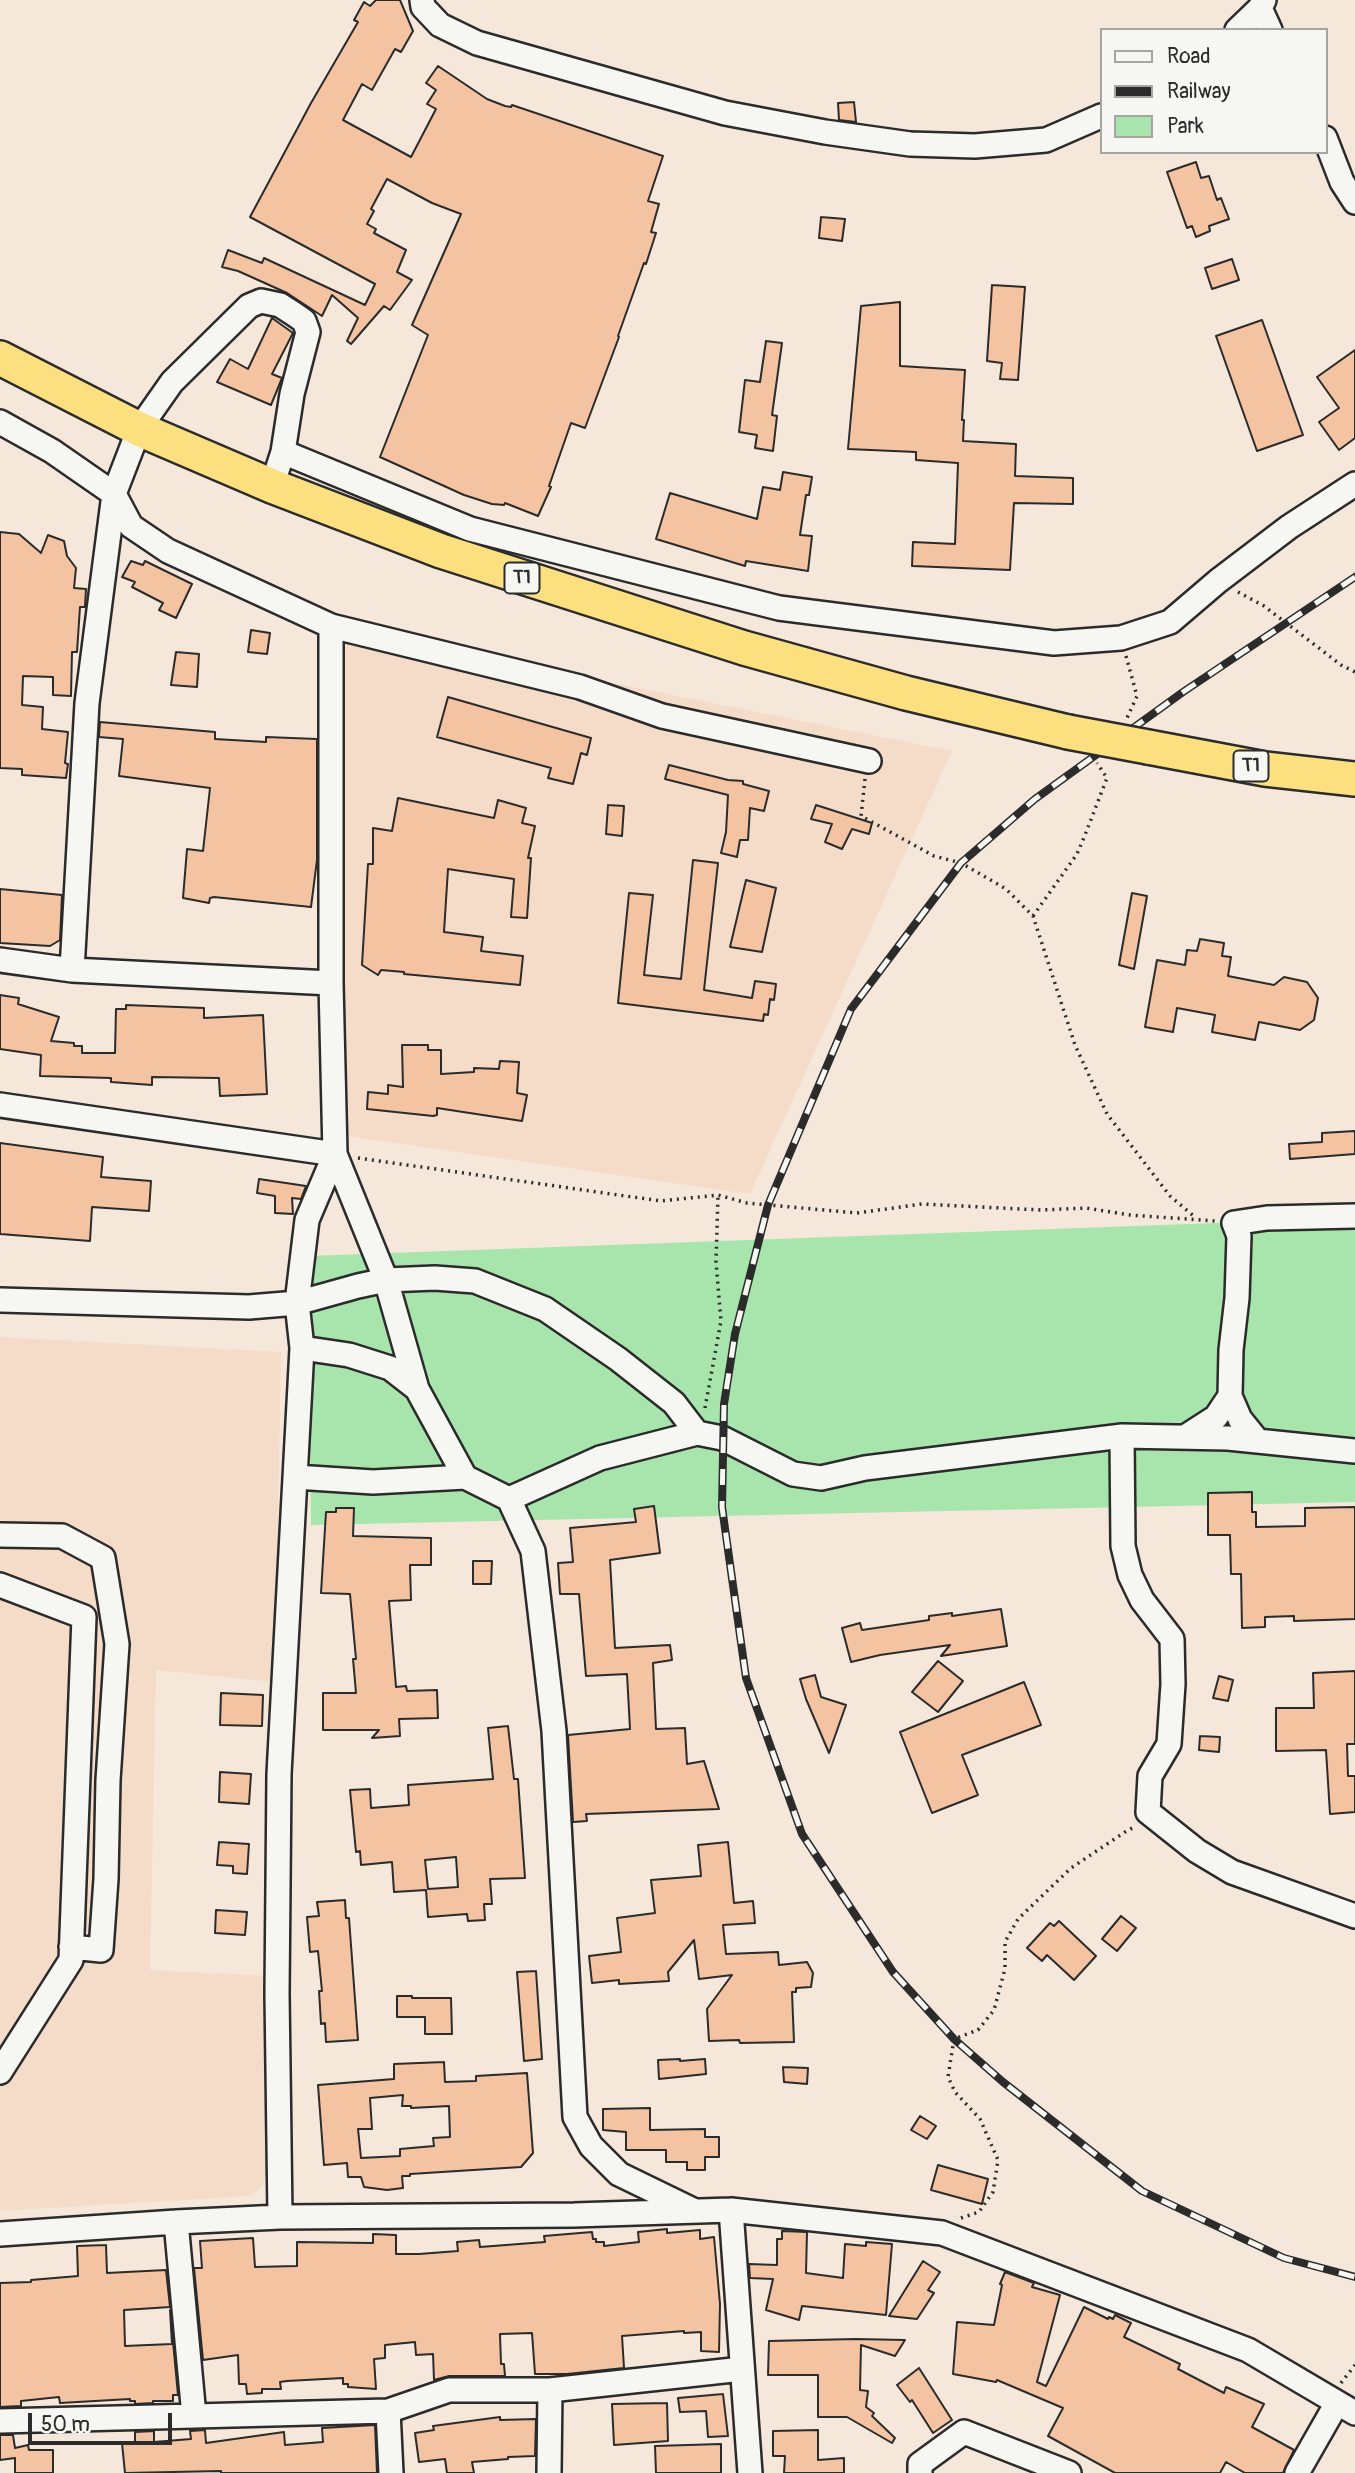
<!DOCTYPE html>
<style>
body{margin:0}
#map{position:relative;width:1355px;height:2473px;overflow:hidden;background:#f5e7da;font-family:Pangolin,sans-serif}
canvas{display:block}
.legend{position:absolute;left:1100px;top:28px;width:228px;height:126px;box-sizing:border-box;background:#f6f6f2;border:2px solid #a5a5a2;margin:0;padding:9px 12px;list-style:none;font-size:21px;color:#2b2b2b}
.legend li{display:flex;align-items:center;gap:14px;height:35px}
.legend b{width:35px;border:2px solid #a5a5a2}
.scale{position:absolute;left:28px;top:2413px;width:144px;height:32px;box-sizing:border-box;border:4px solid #2b2b2b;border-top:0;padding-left:9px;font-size:21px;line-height:24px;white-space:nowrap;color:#2b2b2b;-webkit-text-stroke:5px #f6f6f2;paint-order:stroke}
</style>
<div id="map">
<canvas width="1355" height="2473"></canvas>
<ul class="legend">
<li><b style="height:9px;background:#f6f6f2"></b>Road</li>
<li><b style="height:9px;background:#2b2b2b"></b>Railway</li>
<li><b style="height:19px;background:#a8e5ac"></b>Park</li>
</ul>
<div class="scale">50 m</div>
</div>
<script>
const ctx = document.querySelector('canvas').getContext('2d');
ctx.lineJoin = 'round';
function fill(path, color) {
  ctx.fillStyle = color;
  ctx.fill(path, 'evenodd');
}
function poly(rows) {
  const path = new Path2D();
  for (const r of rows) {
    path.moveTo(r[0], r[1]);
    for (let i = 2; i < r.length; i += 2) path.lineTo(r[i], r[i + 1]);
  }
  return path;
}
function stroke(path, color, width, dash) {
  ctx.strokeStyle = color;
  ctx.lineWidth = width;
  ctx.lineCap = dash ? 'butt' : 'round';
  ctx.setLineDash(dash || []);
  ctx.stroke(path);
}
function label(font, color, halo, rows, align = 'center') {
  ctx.font = font + ' Pangolin,sans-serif';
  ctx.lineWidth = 7;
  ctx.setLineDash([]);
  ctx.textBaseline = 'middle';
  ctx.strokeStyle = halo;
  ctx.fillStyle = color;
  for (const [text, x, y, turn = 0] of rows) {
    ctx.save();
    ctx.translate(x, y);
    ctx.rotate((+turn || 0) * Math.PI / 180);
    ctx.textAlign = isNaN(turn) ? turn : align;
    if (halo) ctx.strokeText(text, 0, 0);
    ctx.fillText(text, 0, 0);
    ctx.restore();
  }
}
fill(poly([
 [343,629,952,751,750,1194,346,1136],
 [0,1337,281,1352,275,1682,156,1670,150,1970,270,1976,267,2173,262,2186,250,2196,0,2211]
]), '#f4dcc9');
fill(poly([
 [1355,1218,1355,1502,311,1525,308,1256]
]), '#a8e5ac');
const building = poly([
 [376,0,400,0,413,31,401,52,395,49,372,90,362,84,343,120,411,157,436,109,427,104,436,90,426,83,438,66,487,99,505,106,511,107,512,105,663,156,648,201,659,204,651,232,656,233,646,264,644,263,618,336,619,337,585,428,571,423,549,486,551,487,538,516,505,503,504,505,492,504,464,495,380,457,428,335,412,325,461,214,432,203,387,179,371,209,374,211,367,224,376,229,374,233,406,250,397,272,412,280,390,310,384,306,351,344,347,341,358,318,332,295,322,316,287,293,238,271,222,267,228,250,262,263,264,258,365,305,375,284,250,217,311,103,358,22,354,20,364,2,370,6,376,0],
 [854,102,856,122,839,120,838,103,854,102],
 [1196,162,1201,178,1209,176,1217,200,1221,198,1229,219,1209,226,1210,231,1196,237,1192,226,1187,228,1167,172,1196,162],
 [821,217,845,219,842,241,819,238,821,217],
 [1232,259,1239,280,1212,289,1205,268,1232,259],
 [992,285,1025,287,1018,380,1000,379,1002,363,987,361,992,285],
 [900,302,900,366,965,370,962,420,964,420,963,441,1016,444,1015,476,1073,478,1073,504,1014,503,1010,570,912,566,913,542,955,544,958,463,916,460,916,452,848,449,861,306,900,302],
 [272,318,293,333,272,374,282,378,271,405,217,382,230,359,248,369,272,318],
 [1262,320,1303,435,1257,451,1216,336,1262,320],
 [766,341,782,343,772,415,777,416,773,451,755,448,757,435,739,432,745,380,760,382,766,341],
 [1355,350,1355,438,1339,450,1319,422,1339,408,1317,377,1355,350],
 [783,472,812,477,809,495,806,495,800,535,812,536,808,571,746,561,745,566,656,539,670,493,757,519,763,487,780,490,783,472],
 [0,532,19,534,41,553,48,535,64,541,67,556,76,568,74,588,86,589,85,607,80,607,77,652,72,652,71,696,53,695,53,677,23,676,22,705,43,707,42,729,68,732,65,763,68,764,66,778,22,775,22,769,0,768,0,532],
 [131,561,143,565,145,561,192,584,176,618,159,610,163,603,132,587,135,582,122,577,131,561],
 [251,630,270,633,267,654,248,652,251,630],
 [176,652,199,654,197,687,171,685,176,652],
 [448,697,591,738,587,755,581,753,573,784,548,778,551,768,437,737,448,697],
 [100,722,215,732,215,739,266,742,266,737,317,739,317,860,311,907,214,897,210,898,209,903,183,898,187,849,203,851,210,788,119,776,123,739,99,737,100,722],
 [669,765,728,780,743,781,743,784,769,791,764,811,750,808,748,840,740,840,737,857,721,853,726,832,728,795,665,779,669,765],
 [398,798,494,818,498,800,526,808,522,823,535,826,528,858,531,858,527,918,511,917,514,879,448,869,444,932,483,937,481,951,523,956,520,985,404,974,404,972,381,970,378,975,362,965,368,864,373,864,373,828,392,831,398,798],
 [608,805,624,806,622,836,606,834,608,805],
 [816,805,872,823,869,834,852,829,842,849,825,842,832,824,811,819,816,805],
 [693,860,718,863,704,990,752,998,755,981,776,984,774,1000,770,999,768,1015,764,1014,763,1021,618,1003,629,893,653,895,644,975,681,979,693,860],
 [746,880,776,888,762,952,730,947,746,880],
 [0,889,62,895,60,940,50,946,0,943,0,889],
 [1132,893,1147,896,1134,969,1119,965,1132,893],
 [1200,939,1224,943,1222,956,1231,957,1228,976,1274,985,1284,977,1307,982,1318,998,1314,1020,1300,1030,1259,1022,1255,1040,1212,1032,1215,1015,1177,1008,1173,1032,1145,1027,1157,960,1185,965,1187,950,1197,951,1200,939],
 [0,995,19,998,18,1004,59,1017,51,1041,74,1043,74,1046,82,1046,82,1053,115,1053,116,1009,126,1009,126,1005,204,1008,204,1018,263,1015,267,1094,220,1096,219,1078,152,1077,152,1085,111,1082,111,1078,40,1076,41,1055,0,1049,0,995],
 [402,1045,428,1045,428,1050,441,1050,441,1074,474,1072,474,1068,499,1069,500,1061,519,1062,517,1093,527,1095,522,1121,437,1108,437,1115,433,1116,367,1109,368,1092,388,1094,388,1085,403,1087,402,1045],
 [1355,1131,1355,1154,1290,1159,1289,1144,1322,1142,1322,1133,1355,1131],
 [0,1143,103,1157,101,1177,151,1181,149,1211,92,1207,90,1241,0,1234,0,1143],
 [259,1179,306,1186,301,1199,292,1198,293,1214,275,1213,275,1196,257,1193,259,1179],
 [1252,1492,1252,1512,1256,1512,1256,1527,1305,1526,1305,1508,1355,1507,1355,1619,1294,1621,1294,1616,1265,1617,1265,1627,1242,1628,1241,1574,1231,1574,1230,1535,1208,1535,1208,1493,1252,1492],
 [654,1506,660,1553,610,1560,615,1648,670,1645,672,1660,653,1663,656,1729,685,1728,687,1764,704,1761,719,1809,586,1814,587,1821,573,1822,568,1735,630,1729,627,1674,586,1676,579,1594,560,1594,558,1563,573,1562,570,1528,636,1522,634,1509,654,1506],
 [336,1508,354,1508,353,1536,431,1538,431,1565,410,1565,411,1600,389,1601,396,1687,406,1686,407,1691,437,1690,438,1718,399,1719,400,1736,372,1738,379,1730,323,1730,323,1693,356,1693,353,1659,356,1659,350,1594,321,1593,326,1512,336,1512,336,1508],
 [473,1561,492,1561,491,1584,473,1584,473,1561],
 [1001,1609,1007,1646,941,1656,950,1645,880,1655,851,1662,842,1628,860,1623,862,1630,929,1620,929,1616,952,1613,952,1616,1001,1609],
 [938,1661,963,1681,938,1712,912,1692,938,1661],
 [1355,1671,1355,1744,1347,1744,1348,1776,1355,1776,1355,1812,1330,1814,1326,1750,1276,1751,1276,1708,1314,1708,1313,1673,1355,1671],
 [815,1675,821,1697,846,1705,829,1753,806,1699,800,1679,815,1675],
 [1219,1676,1233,1680,1228,1701,1213,1698,1219,1676],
 [1024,1682,1041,1725,962,1755,978,1795,932,1813,900,1732,1024,1682],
 [221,1693,263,1695,262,1726,220,1725,221,1693],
 [508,1726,514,1779,518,1779,525,1878,490,1879,492,1904,484,1904,485,1920,468,1921,467,1914,428,1917,426,1890,394,1892,392,1862,361,1865,360,1851,356,1852,350,1790,370,1789,371,1808,409,1805,408,1785,493,1779,488,1728,508,1726],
 [456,1857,458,1887,428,1889,425,1860,456,1857],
 [1200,1736,1220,1737,1219,1752,1199,1750,1200,1736],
 [220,1772,251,1774,249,1804,219,1802,220,1772],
 [219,1842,249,1844,247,1874,233,1873,233,1866,217,1865,219,1842],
 [728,1842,734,1903,753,1901,755,1923,723,1925,726,1954,778,1952,779,1965,807,1962,813,1973,811,1987,796,1988,796,1992,792,1992,794,2042,740,2043,739,2040,709,2041,707,2009,732,1975,699,1979,694,1940,668,1972,669,1981,619,1984,619,1980,592,1983,589,1956,621,1952,617,1918,655,1913,651,1880,701,1876,698,1845,728,1842],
 [345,1900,346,1918,349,1918,358,2040,326,2042,325,2023,321,2024,319,1991,322,1991,318,1951,310,1952,307,1917,319,1916,317,1902,345,1900],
 [216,1910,247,1912,245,1935,215,1933,216,1910],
 [1121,1916,1136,1928,1117,1951,1102,1939,1121,1916],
 [1059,1921,1096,1956,1074,1980,1047,1955,1042,1961,1027,1948,1050,1923,1054,1926,1059,1921],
 [536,1971,542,2059,524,2061,517,1972,536,1971],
 [397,1996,412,1996,412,1998,451,1998,452,2034,425,2034,425,2017,397,2017,397,1996],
 [680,2059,680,2061,705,2059,706,2074,659,2079,658,2060,680,2059],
 [444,2062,445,2082,476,2081,476,2076,527,2073,533,2153,521,2167,410,2174,410,2176,402,2176,403,2188,387,2190,364,2187,361,2177,348,2177,347,2163,324,2165,318,2085,394,2079,394,2064,444,2062],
 [403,2095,402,2106,411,2106,411,2108,449,2106,450,2137,433,2138,434,2146,400,2149,400,2156,361,2158,358,2129,372,2129,370,2098,403,2095],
 [783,2067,808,2068,807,2084,784,2082,783,2067],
 [650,2108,650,2130,705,2129,705,2137,719,2137,719,2157,705,2157,705,2170,687,2170,687,2162,666,2162,666,2150,626,2150,626,2132,603,2130,603,2109,650,2108],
 [920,2116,936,2126,927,2139,911,2130,920,2116],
 [938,2165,988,2179,982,2204,931,2190,938,2165],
 [667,2229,667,2233,700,2230,700,2239,714,2237,720,2304,719,2352,701,2351,701,2332,684,2333,684,2331,622,2336,624,2368,567,2374,535,2374,532,2333,500,2334,501,2364,504,2364,505,2376,449,2376,434,2380,433,2354,416,2355,415,2342,385,2345,385,2358,374,2359,376,2389,348,2387,348,2384,343,2384,343,2378,287,2381,280,2382,281,2389,262,2389,262,2393,247,2394,246,2384,239,2384,238,2355,203,2360,194,2268,202,2268,200,2241,253,2238,255,2267,297,2266,297,2242,373,2243,373,2234,396,2235,396,2254,419,2254,458,2251,457,2242,479,2240,480,2247,545,2242,544,2236,592,2232,593,2239,596,2239,596,2242,604,2242,604,2246,639,2242,638,2232,667,2229],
 [782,2231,807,2232,806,2273,843,2278,845,2244,866,2246,866,2242,892,2244,886,2315,802,2306,799,2320,766,2310,773,2279,750,2278,749,2264,777,2265,777,2239,782,2239,782,2231],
 [106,2245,107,2273,166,2270,170,2307,124,2310,125,2346,172,2344,170,2310,178,2395,173,2395,173,2401,153,2401,153,2403,135,2404,135,2401,130,2401,130,2399,60,2403,59,2397,21,2401,21,2406,0,2407,0,2283,31,2282,31,2280,78,2276,77,2246,106,2245],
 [923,2261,940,2272,928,2290,934,2293,917,2319,889,2316,923,2261],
 [1005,2272,1034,2283,1032,2287,1060,2295,1037,2382,1046,2386,1084,2307,1108,2319,1109,2317,1113,2319,1115,2315,1131,2323,1124,2337,1180,2364,1178,2369,1224,2393,1226,2387,1264,2404,1252,2427,1294,2450,1283,2473,1245,2473,1226,2462,1220,2473,1115,2473,1048,2436,1063,2408,997,2380,996,2382,953,2374,957,2322,994,2325,1002,2285,1000,2284,1005,2272],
 [855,2339,905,2340,895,2356,861,2345,860,2390,868,2391,866,2407,874,2413,872,2416,895,2438,892,2443,847,2417,818,2417,818,2375,768,2375,769,2341,855,2339],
 [919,2368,952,2420,933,2433,912,2400,910,2402,897,2385,919,2368],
 [723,2394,728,2436,708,2437,706,2411,680,2412,678,2398,723,2394],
 [667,2403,668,2441,614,2445,612,2404,667,2403],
 [500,2417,500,2420,536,2419,535,2456,508,2457,508,2459,472,2462,474,2473,447,2473,445,2459,419,2462,415,2433,434,2430,433,2426,500,2417],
 [375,2425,377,2473,221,2473,221,2471,125,2473,122,2443,135,2442,135,2432,154,2431,154,2442,191,2439,190,2431,205,2430,206,2443,284,2432,285,2445,323,2442,322,2428,375,2425],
 [818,2430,818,2460,844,2458,844,2473,784,2473,785,2456,773,2456,773,2431,818,2430],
 [0,2435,13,2435,15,2448,28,2445,29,2450,53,2450,53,2473,15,2473,15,2458,0,2460,0,2435],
 [721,2444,721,2473,656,2473,655,2446,721,2444]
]);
fill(building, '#f3c3a2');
stroke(building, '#2b2b2b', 2);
const minor = poly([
 [422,0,423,7,440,25,477,43,725,113,825,132,910,144,975,146,1046,140,1101,116],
 [1260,8,1270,30],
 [1237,30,1260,8,1264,0],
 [1325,138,1342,182,1355,202],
 [0,422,52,451,114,494,87,703,72,970],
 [283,452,470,529,779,608,1054,643,1121,638,1170,622,1218,581,1289,527,1355,484],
 [272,486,283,452,292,394,308,332,304,321,294,314,280,305,261,301,249,306,172,382,139,429,114,494,131,526,168,551,331,626,331,983,335,1154,307,1220,297,1303,302,1348,279,1774,277,1994,280,2217],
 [331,626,580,687,662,716,869,761],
 [0,960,72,970,331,983],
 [0,1105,335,1154,386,1280,417,1389,465,1477],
 [0,1300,249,1307,297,1303,358,1286,386,1280,435,1278,475,1281,545,1309,618,1359,674,1403,697,1433],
 [302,1348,349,1355,390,1368,417,1389],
 [1230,1396,1240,1419,1257,1440],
 [1122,1436,1123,1546,1130,1575,1142,1600,1172,1639,1173,1684,1169,1744,1150,1776,1148,1812,1197,1851,1232,1872,1355,1916],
 [1185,1437,1216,1417,1230,1396,1231,1350,1237,1298,1239,1236,1234,1223,1267,1218,1355,1216],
 [295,1477,373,1482,465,1477,509,1499,600,1458,697,1433,722,1438,793,1474,821,1478,865,1468,1122,1436,1228,1438,1355,1451],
 [509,1499,533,1551,554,1731,575,2117,591,2146,619,2174,693,2210],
 [0,1535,62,1536,103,1558,117,1644,108,1780,106,1879,101,1950,71,1947],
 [0,1585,84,1617,71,1960,0,2072],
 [731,2210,750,2473],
 [176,2222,194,2416],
 [0,2234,176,2222,280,2217,574,2215,731,2210,942,2233,1248,2350,1355,2413],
 [388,2411,391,2473],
 [0,2421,388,2411,449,2390,550,2390,742,2369],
 [549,2473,550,2390],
 [920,2473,920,2464,964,2432,1069,2473],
 [1297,2473,1337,2403]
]);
const highway = poly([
 [0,358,139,429,272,486,441,551,744,648,906,693,1068,732],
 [1148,747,1265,769,1355,779]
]);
stroke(minor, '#2b2b2b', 28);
stroke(highway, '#2b2b2b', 38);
stroke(poly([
 [1238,592,1264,606,1341,665,1355,672],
 [1126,656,1137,696,1127,718],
 [865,779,861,816,934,856,961,863,987,878,1006,889,1033,916,1075,1045,1107,1114,1170,1196,1196,1218],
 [1033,916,1077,854,1085,835,1107,778,1097,763],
 [358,1158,661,1201,718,1195,747,1203,857,1213,922,1204,1041,1210,1086,1208,1130,1215,1215,1221],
 [705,1408,721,1321,716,1262,718,1195],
 [961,2218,979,2212,993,2192,998,2160,980,2119,955,2092,948,2077,954,2039,978,2030,994,2010,1005,1969,1005,1942,1018,1919,1071,1868,1125,1832,1136,1826],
 [1341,2383,1355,2365]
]), '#2b2b2b', 3.5, [2, 5]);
stroke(minor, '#f6f6f2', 23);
stroke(highway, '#fce080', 33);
const rail = poly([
 [1355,577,1183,692,1035,799,961,863,851,1009,768,1205,735,1334,724,1404,722,1507,746,1678,802,1834,893,1972,954,2039,1003,2082,1142,2191,1284,2258,1355,2277]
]);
stroke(rail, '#2b2b2b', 8);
stroke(rail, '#f6f6f2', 5, [16]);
const highwayBridge = poly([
 [1068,732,1148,747]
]);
stroke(highwayBridge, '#2b2b2b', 38, []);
stroke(highwayBridge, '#fce080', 33);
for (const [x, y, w] of [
 [522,578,35],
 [1251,766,35]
]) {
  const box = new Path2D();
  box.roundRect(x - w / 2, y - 15.5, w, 31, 5);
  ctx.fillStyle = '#f6f6f2';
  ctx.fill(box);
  stroke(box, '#2b2b2b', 2);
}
label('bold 19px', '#2b2b2b', null, [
 ["T1",522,578],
 ["T1",1251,766]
]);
</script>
